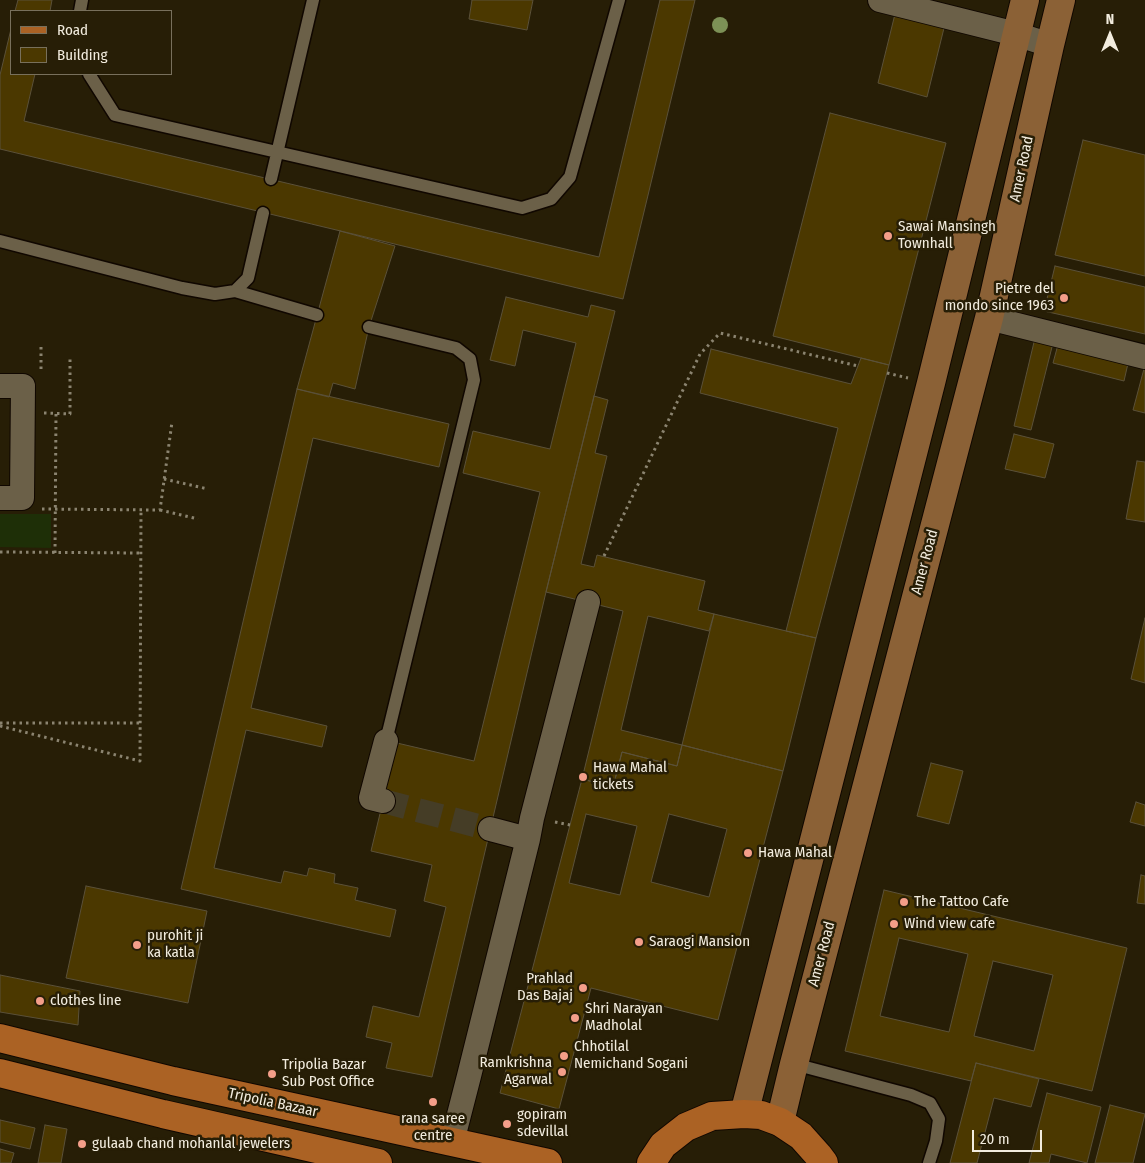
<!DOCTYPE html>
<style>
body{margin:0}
#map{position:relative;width:1145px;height:1163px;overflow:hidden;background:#271e06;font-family:"Fira Sans Condensed",sans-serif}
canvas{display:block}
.legend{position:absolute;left:10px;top:10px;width:162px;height:65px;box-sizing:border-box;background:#271e06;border:1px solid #78705c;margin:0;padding:6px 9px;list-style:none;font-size:15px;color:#f2ecde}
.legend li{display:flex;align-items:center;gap:10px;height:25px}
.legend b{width:25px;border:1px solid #78705c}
.north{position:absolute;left:1085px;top:10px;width:50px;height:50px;-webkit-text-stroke:4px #271e06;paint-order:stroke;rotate:0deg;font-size:14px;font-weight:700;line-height:20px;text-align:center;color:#f2ecde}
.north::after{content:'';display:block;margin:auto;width:18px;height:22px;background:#f2ecde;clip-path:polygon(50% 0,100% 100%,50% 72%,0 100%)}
.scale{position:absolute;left:972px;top:1130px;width:70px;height:22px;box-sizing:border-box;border:2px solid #f2ecde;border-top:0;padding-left:6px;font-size:15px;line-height:18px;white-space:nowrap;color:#f2ecde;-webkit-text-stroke:4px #271e06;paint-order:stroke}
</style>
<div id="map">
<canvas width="1145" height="1163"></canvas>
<ul class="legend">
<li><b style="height:6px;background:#ab6224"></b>Road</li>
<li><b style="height:14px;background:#4b3800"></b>Building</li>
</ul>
<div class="north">N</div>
<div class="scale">20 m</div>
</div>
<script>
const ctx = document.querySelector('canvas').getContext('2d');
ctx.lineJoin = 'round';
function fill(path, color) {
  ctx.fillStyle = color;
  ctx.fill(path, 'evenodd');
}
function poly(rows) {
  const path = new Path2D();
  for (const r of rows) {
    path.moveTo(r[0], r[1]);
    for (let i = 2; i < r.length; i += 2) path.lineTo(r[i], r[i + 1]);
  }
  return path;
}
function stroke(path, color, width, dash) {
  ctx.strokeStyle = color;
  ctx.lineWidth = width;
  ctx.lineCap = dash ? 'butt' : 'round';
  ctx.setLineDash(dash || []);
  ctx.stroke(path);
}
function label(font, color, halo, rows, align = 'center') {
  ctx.font = font + ' "Fira Sans Condensed",sans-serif';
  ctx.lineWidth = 5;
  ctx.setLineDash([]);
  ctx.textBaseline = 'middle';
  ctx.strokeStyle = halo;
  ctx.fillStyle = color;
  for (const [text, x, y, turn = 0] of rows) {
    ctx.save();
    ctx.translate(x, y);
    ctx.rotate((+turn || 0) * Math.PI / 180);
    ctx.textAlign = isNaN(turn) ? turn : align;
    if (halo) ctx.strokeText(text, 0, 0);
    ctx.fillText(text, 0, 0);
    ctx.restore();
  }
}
fill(poly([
 [0,514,51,514,51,548,0,547]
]), '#1e2f07');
const building = poly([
 [18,0,52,0,50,11,15,11,18,0],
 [472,0,533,0,527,30,469,19,472,0],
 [660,0,695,0,623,299,0,149,0,75,11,29,11,74,35,74,24,121,599,257,660,0],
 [895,14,944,28,927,97,878,83,895,14],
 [830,113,946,143,889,365,773,336,830,113],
 [1083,140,1145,155,1145,276,1055,255,1083,140],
 [340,231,395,246,369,327,355,389,333,383,329,397,297,389,340,231],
 [1055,266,1145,287,1145,334,1044,311,1055,266],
 [506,297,588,317,591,305,615,311,546,592,432,1077,386,1068,392,1043,366,1037,373,1006,419,1017,446,907,424,901,432,865,371,851,397,743,474,761,540,492,463,473,473,431,550,449,576,343,523,330,515,366,490,360,506,297],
 [1035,338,1053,343,1031,430,1014,426,1035,338],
 [1059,341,1129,359,1124,381,1053,363,1059,341],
 [711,349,851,384,861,358,889,365,816,638,786,631,838,428,700,393,711,349],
 [1145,365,1145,413,1133,410,1145,365],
 [297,389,449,424,439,467,313,438,251,708,327,726,322,747,246,730,214,868,281,883,284,871,307,876,309,868,335,874,334,883,358,888,355,900,396,910,390,937,181,889,297,389],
 [594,396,608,400,595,453,607,456,581,564,594,567,597,555,705,581,698,610,714,614,709,631,648,616,621,730,682,745,677,766,622,752,613,787,582,779,623,611,546,592,594,396],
 [1014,434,1054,444,1045,478,1005,469,1014,434],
 [1137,461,1145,462,1145,522,1126,519,1137,461],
 [714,614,816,638,783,771,682,745,714,614],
 [1145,618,1145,683,1131,679,1145,618],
 [682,745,783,771,718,1020,591,988,559,1109,500,1093,582,779,613,787,622,752,677,766,682,745],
 [586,814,637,826,620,895,569,883,586,814],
 [669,814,727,829,709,897,651,882,669,814],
 [931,763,963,771,949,824,917,816,931,763],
 [1136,802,1145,805,1145,826,1130,822,1136,802],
 [1141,875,1145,876,1145,904,1137,903,1141,875],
 [86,886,207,911,188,1003,66,978,86,886],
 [884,890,1127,948,1092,1091,976,1063,971,1081,845,1051,884,890],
 [899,938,968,954,949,1032,880,1016,899,938],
 [993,961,1053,975,1034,1051,974,1036,993,961],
 [0,975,80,991,78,1025,0,1012,0,975],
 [976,1063,1039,1079,1031,1107,994,1098,977,1163,950,1163,976,1063],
 [1047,1093,1101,1107,1087,1163,1051,1154,1049,1163,1029,1163,1047,1093],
 [1110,1105,1145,1114,1133,1163,1095,1163,1110,1105],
 [0,1120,35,1128,30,1149,0,1142,0,1120],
 [45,1125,67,1129,61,1163,38,1163,45,1125],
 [0,1149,14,1153,11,1163,0,1163,0,1149]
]);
fill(building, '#4b3800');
stroke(building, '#5b5139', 1);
stroke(poly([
 [383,801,490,829]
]), '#453d26', 24, [24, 12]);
const lane = poly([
 [80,11,82,0],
 [89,74,115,115,522,208,551,199,570,177,619,0],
 [271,179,313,0],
 [0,241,182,288,215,294,235,291,248,278,263,213],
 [235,291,317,315],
 [369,327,456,348,470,359,474,380,386,741],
 [794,1064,911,1095,930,1103,939,1119,936,1141,929,1163]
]);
const street = poly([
 [880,0,1016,34,1050,45],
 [989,318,1145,357],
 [0,386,23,386,22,498,0,498],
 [383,801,371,798,386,741],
 [490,829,528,839],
 [452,1142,469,1076,528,839,532,818,588,602]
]);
const secondary = poly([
 [744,1114,931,383,1025,0],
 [780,1122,794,1064,989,318,1050,45,1061,0]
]);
const primary = poly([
 [0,1038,173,1081,548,1163],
 [0,1073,163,1114,378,1163],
 [651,1163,663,1145,686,1127,712,1116,744,1114,761,1115,780,1122,801,1136,818,1155,824,1163]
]);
stroke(lane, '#100700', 15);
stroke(street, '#100700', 26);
stroke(secondary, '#100700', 30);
stroke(primary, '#100700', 30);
stroke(poly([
 [41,347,41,371],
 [887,373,908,378],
 [44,413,70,414,70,357],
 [164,479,208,489],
 [42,509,160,510,172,422],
 [160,510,198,519],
 [0,552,141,553],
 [55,553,56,414],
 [604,556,700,354,720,333,858,366],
 [0,723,140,723],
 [0,726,140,761,141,509],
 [555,822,570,825]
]), '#8b8470', 3, [2.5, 4]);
stroke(lane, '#6b6048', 12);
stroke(street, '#6b6048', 24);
stroke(secondary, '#8b6136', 28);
stroke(primary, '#ab6224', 28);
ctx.fillStyle = '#7d9156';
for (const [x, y] of [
 [720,25]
]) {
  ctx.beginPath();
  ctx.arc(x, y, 8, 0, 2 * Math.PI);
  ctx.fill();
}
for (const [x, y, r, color] of [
 [888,236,5,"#f49e89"],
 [1064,298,5,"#f49e89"],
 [583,777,5,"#f49e89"],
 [748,853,5,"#f49e89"],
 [904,902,5,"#f49e89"],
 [894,924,5,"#f49e89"],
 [639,942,5,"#f49e89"],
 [137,945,5,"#f49e89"],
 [583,988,5,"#f49e89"],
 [40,1001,5,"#f49e89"],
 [575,1018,5,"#f49e89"],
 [564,1056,5,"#f49e89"],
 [562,1072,5,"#f49e89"],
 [272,1074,5,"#f49e89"],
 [433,1102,5,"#f49e89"],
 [507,1124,5,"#f49e89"],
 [82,1144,5,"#f49e89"]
]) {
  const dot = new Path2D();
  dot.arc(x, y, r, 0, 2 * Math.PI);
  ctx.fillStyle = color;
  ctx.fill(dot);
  stroke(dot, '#271e06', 2);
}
label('15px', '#f2ecde', '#271e06', [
 ["Amer Road",1022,169,-78],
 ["Amer Road",925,562,-75],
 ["Amer Road",822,954,-75],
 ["Tripolia Bazaar",273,1103,12]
]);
label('15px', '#f2ecde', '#271e06', [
 ["Sawai Mansingh",898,227],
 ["Townhall",898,244],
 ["Pietre del",1054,289,"right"],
 ["mondo since 1963",1054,306,"right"],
 ["Hawa Mahal",593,768],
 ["tickets",593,785],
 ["Hawa Mahal",758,853],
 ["The Tattoo Cafe",914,902],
 ["Wind view cafe",904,924],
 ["purohit ji",147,936],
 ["ka katla",147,953],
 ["Saraogi Mansion",649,942],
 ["Prahlad",573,979,"right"],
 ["Das Bajaj",573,996,"right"],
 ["clothes line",50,1001],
 ["Shri Narayan",585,1009],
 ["Madholal",585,1026],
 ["Chhotilal",574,1047],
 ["Nemichand Sogani",574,1064],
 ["Ramkrishna",552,1063,"right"],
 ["Agarwal",552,1080,"right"],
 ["Tripolia Bazar",282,1065],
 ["Sub Post Office",282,1082],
 ["gopiram",517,1115],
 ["sdevillal",517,1132],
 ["rana saree",433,1119,"center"],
 ["centre",433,1136,"center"],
 ["gulaab chand mohanlal jewelers",92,1144]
], 'left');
</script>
